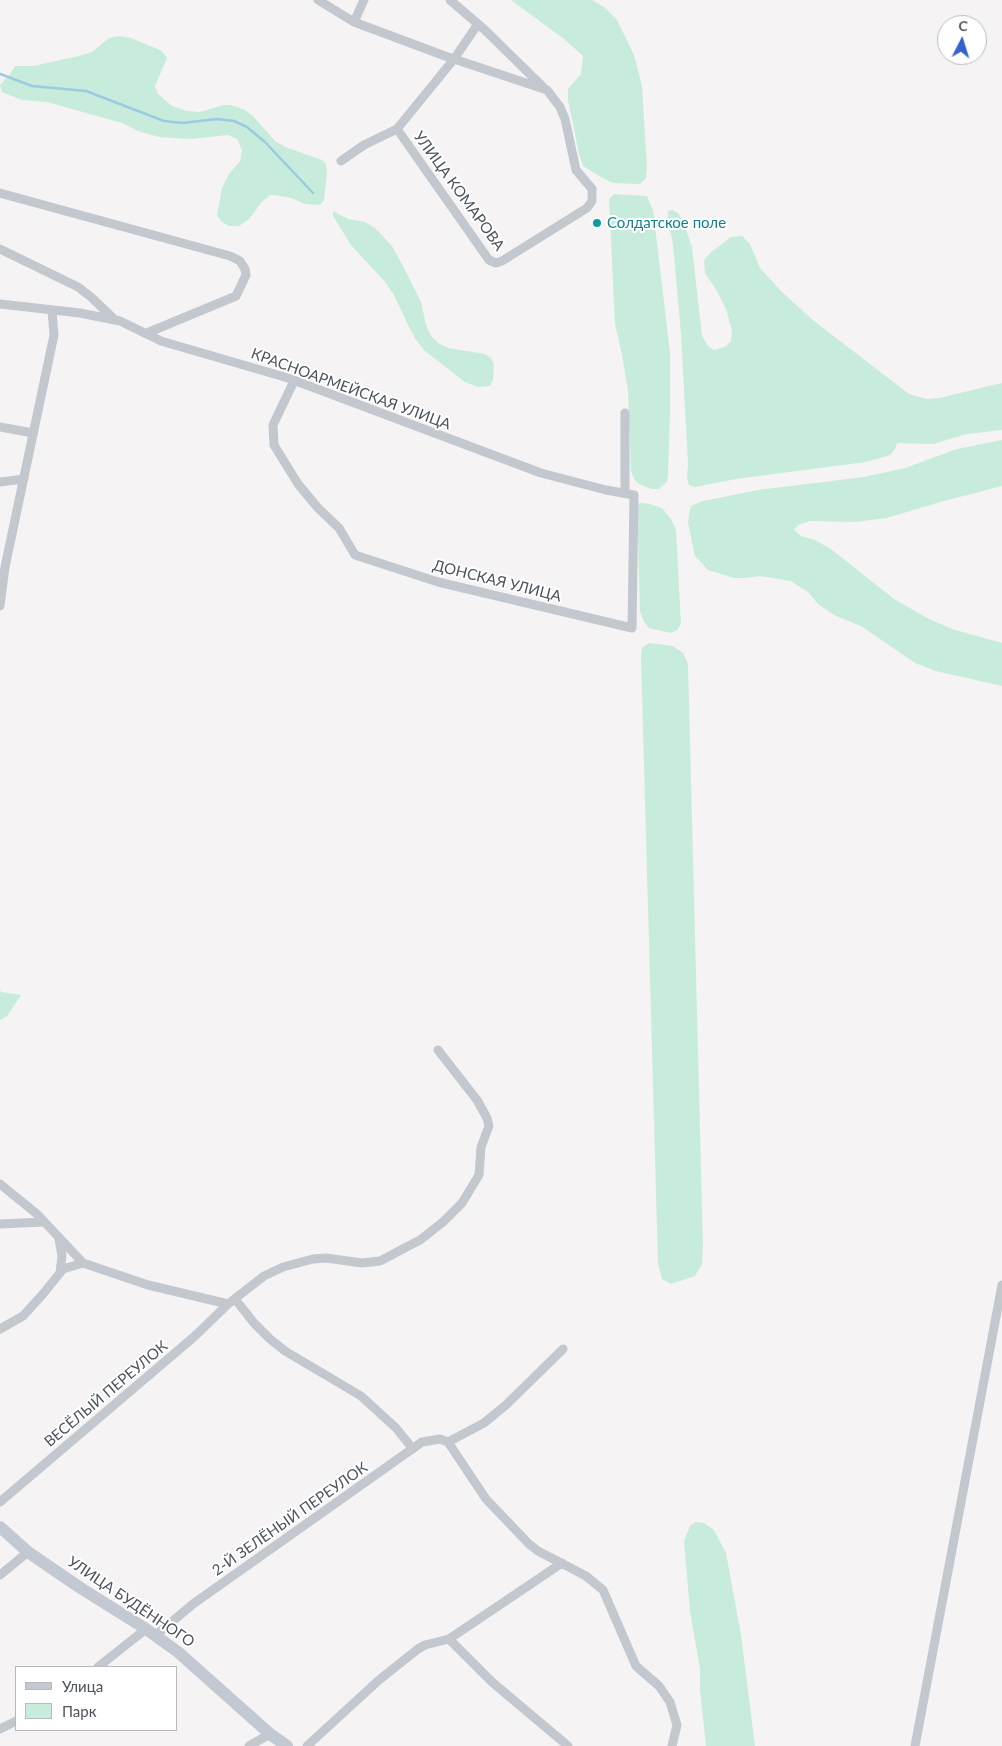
<!DOCTYPE html>
<meta charset="utf-8">
<style>
body{margin:0}
#map{position:relative;width:1002px;height:1746px;overflow:hidden;background:#f5f3f3;font-family:Lato,sans-serif}
canvas{display:block}
.legend{position:absolute;left:15px;top:1666px;width:162px;height:65px;box-sizing:border-box;background:#fff;border:1px solid #b8babf;margin:0;padding:6px 9px;list-style:none;font-size:15px;color:#4d535e}
.legend li{display:flex;align-items:center;gap:10px;height:25px}
.legend b{width:25px;border:1px solid #b8babf}
.north{position:absolute;left:937px;top:15px;width:50px;height:50px;box-sizing:border-box;background:#fff;border:1px solid #b8babf;border-radius:50%;rotate:5deg;font-size:14px;font-weight:700;line-height:20px;text-align:center;color:#4d535e}
.north::after{content:'';display:block;margin:auto;width:18px;height:22px;background:#3361cf;clip-path:polygon(50% 0,100% 100%,50% 72%,0 100%)}
</style>
<div id="map">
<canvas width="1002" height="1746"></canvas>
<ul class="legend">
<li><b style="height:6px;background:#c3c9d3"></b>Улица</li>
<li><b style="height:14px;background:#c8ecdb"></b>Парк</li>
</ul>
<div class="north">С</div>
</div>
<script>
const ctx = document.querySelector('canvas').getContext('2d');
ctx.lineJoin = 'round';
function fill(path, color) {
  ctx.fillStyle = color;
  ctx.fill(path, 'evenodd');
}
function poly(rows) {
  const path = new Path2D();
  for (const r of rows) {
    path.moveTo(r[0], r[1]);
    for (let i = 2; i < r.length; i += 2) path.lineTo(r[i], r[i + 1]);
  }
  return path;
}
function stroke(path, color, width, dash) {
  ctx.strokeStyle = color;
  ctx.lineWidth = width;
  ctx.lineCap = dash ? 'butt' : 'round';
  ctx.setLineDash(dash || []);
  ctx.stroke(path);
}
function label(font, color, halo, rows, align = 'center') {
  ctx.font = font + ' Lato,sans-serif';
  ctx.lineWidth = 4;
  ctx.setLineDash([]);
  ctx.textBaseline = 'middle';
  ctx.strokeStyle = halo;
  ctx.fillStyle = color;
  for (const [text, x, y, turn = 0] of rows) {
    ctx.save();
    ctx.translate(x, y);
    ctx.rotate((+turn || 0) * Math.PI / 180);
    ctx.textAlign = isNaN(turn) ? turn : align;
    if (halo) ctx.strokeText(text, 0, 0);
    ctx.fillText(text, 0, 0);
    ctx.restore();
  }
}
fill(poly([
 [511,0,592,0,604,7,617,20,634,55,642,86,647,167,646,178,640,184,613,183,599,176,583,166,580,158,568,100,568,89,581,74,583,56,564,39],
 [119,36,131,38,162,51,167,58,155,86,158,94,172,106,187,111,200,112,224,105,231,105,245,110,253,116,275,141,285,147,322,160,326,164,327,172,324,200,320,205,305,204,291,198,276,195,270,195,262,202,249,219,239,226,229,226,222,222,217,215,222,188,229,174,240,161,242,150,237,139,228,135,190,139,159,137,138,131,122,123,47,102,22,100,2,92,0,85,10,74,15,66,33,66,79,56,92,52,109,38],
 [614,194,647,196,653,210,670,353,670,413,668,473,667,482,659,489,652,489,639,484,634,479,631,471,628,391,622,355,615,324,609,199],
 [672,210,678,213,683,221,692,247,702,336,708,346,714,350,725,347,731,341,732,330,726,309,717,291,705,273,704,260,710,253,731,237,742,236,750,244,760,268,782,292,814,321,909,394,927,399,939,398,1002,383,1002,430,967,434,933,444,897,443,895,449,890,455,866,462,736,479,695,487,689,485,687,478,688,464,681,334,673,245,668,217,668,211],
 [333,211,348,219,365,222,375,228,392,246,403,266,421,302,426,325,431,336,438,343,448,348,485,354,491,358,494,364,493,380,490,386,478,387,465,382,425,351,416,340,409,327,394,295,386,283,351,245,333,216],
 [1002,440,1002,486,940,502,887,518,855,522,810,521,798,525,794,530,801,536,815,540,831,549,894,599,929,619,952,629,1002,643,1002,686,936,671,915,663,861,626,836,616,818,604,808,592,791,581,760,576,744,578,734,578,708,570,695,556,688,523,689,514,691,506,703,501,758,490,864,477,905,468,957,449],
 [639,503,650,504,662,508,671,519,676,530,681,624,677,630,671,633,649,628,644,622,640,611,637,509],
 [649,643,673,646,683,653,688,664,703,1246,702,1264,695,1276,671,1284,662,1279,658,1264,641,658,642,648],
 [0,990,1,992,21,995,7,1016,0,1020],
 [696,1522,704,1523,714,1530,726,1553,741,1635,755,1746,706,1746,700,1690,700,1669,690,1611,684,1541,690,1526]
]), '#c8ecdb');
stroke(poly([
 [0,74,32,86,86,91,164,121,182,123,217,119,234,121,247,127,265,142,313,193]
]), '#9bcae3', 2.5);
stroke(poly([
 [318,0,354,22,445,56,547,90,560,107,565,119,576,170,592,189,592,201,587,208,502,261,496,263,489,260,397,129],
 [450,0,485,30,545,89],
 [354,22,364,0],
 [341,161,364,145,397,129,454,59,478,24],
 [0,193,230,256,240,261,245,269,246,275,236,296,147,333],
 [0,249,78,287,91,297,115,320],
 [0,304,80,313,120,321,161,341,288,378,541,473,606,490,634,495,632,628,438,582,355,555,339,528,318,508,298,484,274,445,273,425,294,381],
 [0,427,33,433],
 [0,482,24,479],
 [625,493,625,413],
 [0,606,5,567,54,335,52,311],
 [0,1184,37,1214,83,1263,148,1285,228,1304],
 [0,1224,44,1222],
 [59,1239,62,1256,60,1273],
 [235,1299,254,1323,270,1339,285,1351,361,1396,396,1428,413,1449],
 [0,1329,23,1316,43,1294,63,1269,83,1263],
 [448,1442,486,1499,529,1544,538,1551,586,1576,603,1590,636,1666,659,1686,670,1702,677,1725,672,1746],
 [0,1502,195,1336,228,1304,264,1276,283,1267,313,1259,326,1258,362,1263,380,1261,420,1240,443,1222,462,1203,479,1175,481,1147,489,1126,487,1118,477,1100,438,1050],
 [0,1575,28,1552],
 [155,1636,193,1604,422,1442,440,1439,448,1442,484,1423,507,1404,563,1349],
 [449,1639,492,1682,568,1746],
 [98,1667,146,1629],
 [0,1729,16,1721],
 [249,1746,270,1734],
 [307,1746,379,1680,418,1649,425,1645,449,1639,562,1563],
 [915,1746,1002,1285]
]), '#c3c8cf', 9);
stroke(poly([
 [0,1527,28,1552,79,1587,146,1629,178,1652,270,1734,287,1746]
]), '#c3c9d3', 12);
for (const [x, y, r, color] of [
 [597,223,5,"#0f9aa8"]
]) {
  const dot = new Path2D();
  dot.arc(x, y, r, 0, 2 * Math.PI);
  ctx.fillStyle = color;
  ctx.fill(dot);
  stroke(dot, '#fff', 2);
}
label('15px', '#4d535e', '#fff', [
 ["УЛИЦА КОМАРОВА",459,191,54],
 ["КРАСНОАРМЕЙСКАЯ УЛИЦА",351,389,20],
 ["ДОНСКАЯ УЛИЦА",497,581,14],
 ["ВЕСЁЛЫЙ ПЕРЕУЛОК",106,1394,-40],
 ["2-Й ЗЕЛЁНЫЙ ПЕРЕУЛОК",290,1519,-35],
 ["УЛИЦА БУДЁННОГО",131,1602,34]
]);
label('15px', '#0d838f', '#fff', [
 ["Солдатское поле",607,223]
], 'left');
</script>
